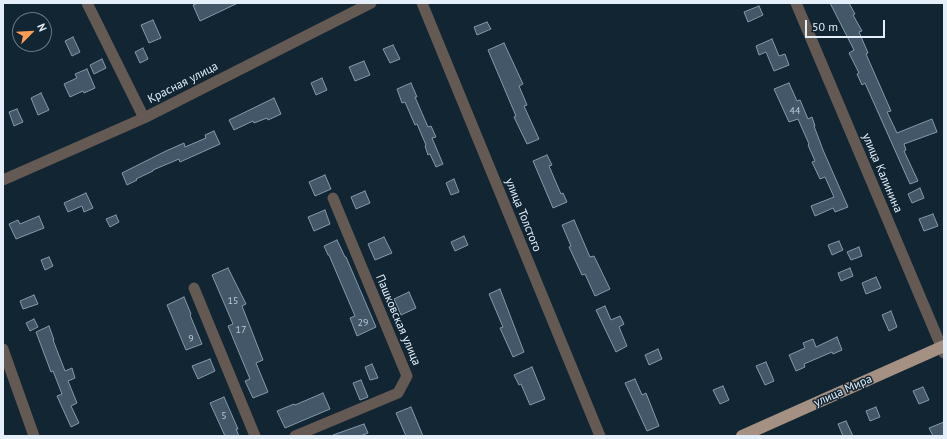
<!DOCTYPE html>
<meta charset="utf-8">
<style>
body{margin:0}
#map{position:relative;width:947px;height:439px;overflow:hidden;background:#122533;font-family:"PT Sans",sans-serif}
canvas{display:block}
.frame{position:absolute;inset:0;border:4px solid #e4effa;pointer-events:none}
.north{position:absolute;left:12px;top:12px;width:40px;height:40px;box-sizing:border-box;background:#122533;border:1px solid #667683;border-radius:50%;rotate:66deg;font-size:11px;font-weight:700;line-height:16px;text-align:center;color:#e4effa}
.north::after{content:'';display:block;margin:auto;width:14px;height:18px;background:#fc9d53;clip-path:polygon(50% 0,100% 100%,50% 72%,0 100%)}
.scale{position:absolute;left:805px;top:20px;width:80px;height:18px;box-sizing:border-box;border:2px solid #e4effa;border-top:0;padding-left:5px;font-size:12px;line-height:14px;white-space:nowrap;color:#e4effa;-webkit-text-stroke:3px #122533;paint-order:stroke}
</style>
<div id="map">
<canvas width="947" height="439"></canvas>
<div class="frame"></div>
<div class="north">N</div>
<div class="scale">50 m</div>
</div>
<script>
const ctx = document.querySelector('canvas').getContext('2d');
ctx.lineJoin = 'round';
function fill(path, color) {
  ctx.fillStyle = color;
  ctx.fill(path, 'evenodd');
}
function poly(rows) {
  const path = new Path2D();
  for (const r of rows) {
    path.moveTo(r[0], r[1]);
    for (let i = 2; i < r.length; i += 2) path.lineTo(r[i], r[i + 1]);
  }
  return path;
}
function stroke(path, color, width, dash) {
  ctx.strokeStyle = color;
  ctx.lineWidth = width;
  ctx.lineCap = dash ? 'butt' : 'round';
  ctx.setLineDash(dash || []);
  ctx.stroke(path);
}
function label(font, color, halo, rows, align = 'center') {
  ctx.font = font + ' "PT Sans",sans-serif';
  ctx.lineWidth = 3;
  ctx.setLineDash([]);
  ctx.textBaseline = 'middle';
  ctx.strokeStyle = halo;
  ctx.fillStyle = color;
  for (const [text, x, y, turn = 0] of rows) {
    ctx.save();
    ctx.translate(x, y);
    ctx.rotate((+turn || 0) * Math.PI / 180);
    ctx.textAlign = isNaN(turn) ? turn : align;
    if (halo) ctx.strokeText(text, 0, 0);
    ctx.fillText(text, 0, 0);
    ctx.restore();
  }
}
const building = poly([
 [199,3,238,3,200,21,193,5,199,3],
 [830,3,849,3,855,14,853,15,862,31,859,32,868,53,866,54,891,111,887,112,897,133,932,119,937,132,904,144,906,150,904,151,918,181,910,184,865,83,862,85,857,74,859,73,849,53,854,50,830,3],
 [759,6,763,15,748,22,744,12,759,6],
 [153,20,161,38,149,43,141,25,153,20],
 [487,22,491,29,477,35,474,27,487,22],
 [73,37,80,52,72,56,65,41,73,37],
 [772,39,779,56,785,54,789,65,774,71,766,52,759,55,756,46,772,39],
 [504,43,523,84,519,86,527,105,524,106,539,139,527,144,514,117,516,116,488,50,504,43],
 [393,45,400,59,390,63,383,49,393,45],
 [143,48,148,59,140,63,135,52,143,48],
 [102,59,106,68,94,74,90,65,102,59],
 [364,61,370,75,355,81,349,67,364,61],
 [87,69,95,88,84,93,83,91,70,97,64,84,77,78,75,74,87,69],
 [322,78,327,90,316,95,311,83,322,78],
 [411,83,417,97,415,97,428,127,431,126,436,137,432,138,443,164,436,167,430,154,428,155,425,146,426,145,417,124,415,125,405,102,402,103,397,89,411,83],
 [789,83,797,101,800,100,808,119,812,117,815,126,814,126,823,150,848,207,835,212,833,208,815,216,811,206,834,197,825,177,820,179,812,162,815,161,808,145,809,144,798,119,789,122,774,89,789,83],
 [41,93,49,110,38,115,31,98,41,93],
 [274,98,281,114,268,120,267,118,254,123,253,121,234,130,229,120,274,98],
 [17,109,23,122,14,126,9,112,17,109],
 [214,131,220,144,180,162,179,159,153,170,153,171,136,179,137,180,127,185,122,173,166,151,184,143,185,147,206,138,205,135,214,131],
 [547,155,552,165,549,166,561,194,563,193,567,202,553,208,533,161,547,155],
 [325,175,331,189,315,196,309,182,325,175],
 [454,179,459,192,451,195,446,183,454,179],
 [920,188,924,198,912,203,908,194,920,188],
 [365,191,370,203,356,209,351,197,365,191],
 [86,193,93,208,84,212,82,206,68,212,64,203,86,193],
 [325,210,330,224,314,231,308,217,325,210],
 [933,214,938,226,924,231,919,219,933,214],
 [116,215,119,222,110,227,106,219,116,215],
 [39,216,44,228,16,239,9,224,18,220,20,224,39,216],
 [574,220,590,257,594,256,610,289,595,296,585,274,582,275,569,247,571,246,562,225,574,220],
 [464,236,468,245,455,251,451,242,464,236],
 [384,237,392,253,375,260,368,244,384,237],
 [337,240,345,257,346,257,376,327,357,336,350,318,355,316,329,255,328,255,324,246,337,240],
 [839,241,843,250,832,255,828,245,839,241],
 [859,247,862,256,851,260,847,252,859,247],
 [49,257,53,266,45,270,41,260,49,257],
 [228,268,246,304,242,306,263,360,256,363,268,392,253,398,245,381,250,379,228,326,233,324,212,275,228,268],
 [850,268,853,276,841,281,838,273,850,268],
 [876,277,881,288,866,294,862,283,876,277],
 [500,289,524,352,513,357,500,328,503,327,489,294,500,289],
 [409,292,416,308,401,315,394,299,409,292],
 [34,295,38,304,23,309,20,301,34,295],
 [184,297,191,314,190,315,202,344,186,350,167,305,184,297],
 [605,306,611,320,620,316,624,324,619,327,627,346,616,352,596,310,605,306],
 [891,311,897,327,889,331,882,315,891,311],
 [34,319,38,327,30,331,26,323,34,319],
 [49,326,54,340,53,340,65,371,72,368,75,378,68,381,77,403,71,406,79,423,71,427,57,396,62,394,53,371,51,372,36,332,49,326],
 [837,337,842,350,833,354,832,352,804,364,805,367,796,371,789,355,805,348,803,343,813,339,816,347,837,337],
 [658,349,662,359,649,365,645,355,658,349],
 [210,359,215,371,198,379,192,366,210,359],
 [766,362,774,381,765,385,756,366,766,362],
 [372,364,378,378,370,380,365,367,372,364],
 [532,367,545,399,530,405,521,384,519,385,514,375,532,367],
 [635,379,642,395,646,393,659,426,647,431,625,383,635,379],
 [361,380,368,397,360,400,353,383,361,380],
 [723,386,729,400,720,404,713,390,723,386],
 [923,387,929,400,919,404,913,391,923,387],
 [323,393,330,409,285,428,277,411,294,404,295,405,323,393],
 [224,397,238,429,236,429,239,436,225,436,210,403,224,397],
 [411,407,423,436,406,436,396,413,411,407],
 [876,407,880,417,870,421,866,411,876,407],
 [846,421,853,436,843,436,838,424,846,421],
 [944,422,944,436,933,436,929,428,944,422],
 [364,424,368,433,360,436,333,436,333,435,364,424]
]);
fill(building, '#435768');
stroke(building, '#849aac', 1);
stroke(poly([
 [87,3,144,118],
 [422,3,600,436],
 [796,3,944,353],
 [3,180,144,118,371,3],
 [194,288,255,436],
 [3,349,34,436],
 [295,436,398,393,407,376,333,198]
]), '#645a53', 11);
stroke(poly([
 [742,436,944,346]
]), '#a59183', 12);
label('10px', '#bcc9d6', null, [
 ["44",795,111],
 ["15",233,301],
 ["29",363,323],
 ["17",241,330],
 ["9",191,339],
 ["5",224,416]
]);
label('12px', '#e4effa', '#122533', [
 ["Красная улица",183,83,-27],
 ["улица Калинина",882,173,67],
 ["улица Толстого",523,215,68],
 ["Пашковская улица",398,320,67],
 ["улица Мира",843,391,-24]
]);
</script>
